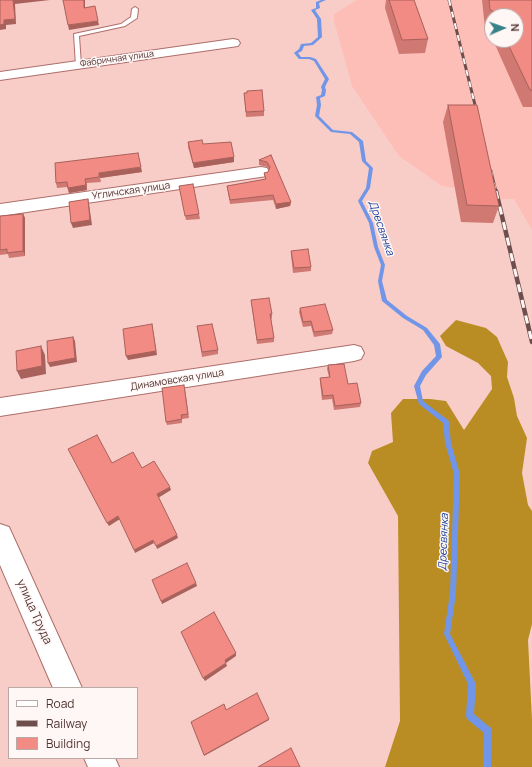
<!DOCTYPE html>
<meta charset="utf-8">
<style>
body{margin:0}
#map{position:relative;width:532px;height:767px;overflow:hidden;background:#f8cdc8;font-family:Manrope,sans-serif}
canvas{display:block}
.legend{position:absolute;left:8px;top:687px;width:130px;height:72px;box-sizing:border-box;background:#fff7f6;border:1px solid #b9a9a7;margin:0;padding:5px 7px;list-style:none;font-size:12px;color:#4f3331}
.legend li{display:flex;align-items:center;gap:8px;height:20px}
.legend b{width:20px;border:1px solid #b9a9a7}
.north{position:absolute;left:484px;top:8px;width:40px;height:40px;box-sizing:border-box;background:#fff7f6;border:1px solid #b9a9a7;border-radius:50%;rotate:88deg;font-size:11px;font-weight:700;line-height:16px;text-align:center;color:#4f3331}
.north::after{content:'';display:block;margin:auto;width:14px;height:18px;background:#398188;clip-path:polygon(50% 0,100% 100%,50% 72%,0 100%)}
</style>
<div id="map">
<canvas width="532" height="767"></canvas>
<ul class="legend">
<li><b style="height:5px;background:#fff"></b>Road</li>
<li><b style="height:5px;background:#6d4e4c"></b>Railway</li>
<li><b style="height:11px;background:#f28b84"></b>Building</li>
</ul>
<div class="north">N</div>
</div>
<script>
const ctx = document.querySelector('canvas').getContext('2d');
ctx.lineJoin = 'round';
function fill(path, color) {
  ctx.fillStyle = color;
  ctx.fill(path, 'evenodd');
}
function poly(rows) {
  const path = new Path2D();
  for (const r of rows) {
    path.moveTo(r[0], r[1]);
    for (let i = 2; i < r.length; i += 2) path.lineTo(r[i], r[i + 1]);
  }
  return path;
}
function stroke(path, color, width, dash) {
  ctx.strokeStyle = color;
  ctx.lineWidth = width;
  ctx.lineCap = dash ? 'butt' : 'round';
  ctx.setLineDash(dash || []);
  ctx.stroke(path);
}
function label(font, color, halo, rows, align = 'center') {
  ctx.font = font + ' Manrope,sans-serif';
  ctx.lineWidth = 3;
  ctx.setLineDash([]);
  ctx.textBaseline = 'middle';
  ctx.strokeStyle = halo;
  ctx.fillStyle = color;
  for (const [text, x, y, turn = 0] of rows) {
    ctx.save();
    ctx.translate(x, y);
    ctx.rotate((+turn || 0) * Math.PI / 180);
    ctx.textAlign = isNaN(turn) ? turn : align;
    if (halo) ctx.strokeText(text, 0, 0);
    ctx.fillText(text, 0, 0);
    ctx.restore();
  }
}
fill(poly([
 [357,0,532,0,532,230,514,199,488,199,493,223,461,222,455,188,442,186,399,156,352,86,334,21,334,14],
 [492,16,516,16,516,40,492,40]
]), '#fdbeb8');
fill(poly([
 [456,320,486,328,497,337,508,362,507,377,514,398,517,416,527,438,522,473,528,505,532,511,532,624,528,640,532,720,532,767,385,767,400,721,398,516,368,463,372,451,393,442,391,413,403,399,430,399,446,401,464,430,492,389,491,376,478,363,446,346,440,336]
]), '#b98d23');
fill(poly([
 [321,0,326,0,319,3,320,8,315,10,321,19,322,37,313,45,304,46,302,51,298,53,301,57,310,57,316,59,329,79,325,87,326,90,325,96,320,98,321,105,319,116,333,130,352,132,363,141,366,161,373,168,370,188,362,201,373,223,378,247,385,265,382,281,387,300,407,316,427,328,440,344,442,357,426,375,420,386,423,401,448,420,449,422,451,443,460,474,456,593,450,634,476,684,474,714,491,728,492,731,491,767,483,767,484,733,467,719,466,716,468,684,444,634,450,593,454,474,445,443,443,423,419,404,414,386,422,371,436,356,434,345,423,330,403,318,382,301,378,281,381,265,374,247,369,223,358,201,366,188,369,168,362,161,359,142,350,134,331,132,315,116,317,105,316,97,321,95,322,90,321,87,325,79,314,61,309,59,299,59,294,53,299,49,301,44,311,43,318,37,317,19,311,10,316,8,316,2,321,0]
]), '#7196e7');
const lane = poly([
 [135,7,138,9,137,18,125,26,79,36,81,65,76,66,74,34,121,24,131,17,132,9,135,7]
]);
const street = poly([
 [233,39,238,40,240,43,238,46,0,80,0,72,233,39],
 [261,167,267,168,269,172,267,176,0,216,0,204,261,167],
 [354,345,361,347,364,353,361,359,354,361,0,416,0,398,354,345]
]);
const secondary = poly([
 [0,524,9,527,82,688,53,688,0,565,0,524],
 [84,758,115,758,119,767,88,767,84,758]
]);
stroke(lane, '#ae6e6a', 2);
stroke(street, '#ae6e6a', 2);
stroke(secondary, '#ae6e6a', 2);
fill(lane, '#fff');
fill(street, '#fff');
fill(secondary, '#fff');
const railFar1 = poly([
 [449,0,478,117],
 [491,171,496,192]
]);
const rail = poly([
 [496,191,532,342]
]);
stroke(railFar1, '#6d4e4c', 3);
stroke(rail, '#6d4e4c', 4.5);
stroke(railFar1, '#fff7f6', 2, [6]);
stroke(rail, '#fff7f6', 3, [8]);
fill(poly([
 [386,0,414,0,428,39,425,53,399,54,385,8],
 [482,0,532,0,532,107,523,107,493,40,516,40,516,16,492,16,492,37,488,28,485,28],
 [244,93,264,111,264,116,246,117],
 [448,105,499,206,493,223,461,222,443,122],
 [188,142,203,144,234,157,234,162,194,168,188,147],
 [271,155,291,202,290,206,276,209,273,200,230,204,227,186,265,180,264,173,268,172,269,170,267,167,259,165,259,160],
 [55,163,142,172,100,178,101,182,87,183,87,190,69,193,67,187,57,188,56,183],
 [180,191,199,214,200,219,186,220],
 [23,214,25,218,25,256,9,258,8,254,0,255,0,216],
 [291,251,311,267,311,271,293,273,291,255],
 [251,300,272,314,272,318,271,319,274,338,274,342,257,344],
 [300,308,333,330,332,334,314,337,311,326,303,327,299,312],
 [197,326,218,350,218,354,202,357],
 [328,365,348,384,361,403,360,407,334,410,332,399,322,400,320,382,320,378,329,377,327,369],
 [185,389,189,418,182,419,182,423,167,425,166,422]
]), '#d07872');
fill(poly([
 [13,0,50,0,15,4,16,24,6,25,6,29,0,30,0,25,4,20],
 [84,0,85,0,85,12,84,8],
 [98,21,99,25,69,30,68,25],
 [234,157,234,162,194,168,193,163],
 [141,167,142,172,100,178,101,182,99,173],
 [85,179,87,190,69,193,68,188],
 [88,199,89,204,92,225,73,228,71,223],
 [291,202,290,206,276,209,276,204],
 [23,214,25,218,25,256,23,251],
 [152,324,157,355,128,360,126,356],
 [73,337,75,341,77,362,50,367,48,363],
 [41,346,45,355,46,374,21,379,17,371],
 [170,487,171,490,158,498,157,494],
 [118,516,120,519,109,526,107,523],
 [177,535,178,538,157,549,156,546],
 [153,540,154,543,135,553,134,550],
 [196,583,197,586,162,604,161,601],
 [236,653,236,656,226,663,225,660],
 [226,663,227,666,205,681,203,678],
 [269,719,269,720,204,756,204,755]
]), '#a9615c');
const building = poly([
 [0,0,13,0,15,19,4,20,4,24,0,25,0,0],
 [63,0,84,0,84,8,95,6,98,21,68,25,63,0],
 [389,0,414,0,428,39,402,40,389,0],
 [489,0,532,0,532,90,530,90,506,40,516,40,516,16,495,16,493,11,490,10,489,0],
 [262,90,264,111,246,112,244,93,247,93,247,91,262,90],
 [448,105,477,105,499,206,467,205,448,105],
 [202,140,203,144,231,142,234,157,193,163,188,142,202,140],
 [138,153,141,167,99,173,99,177,85,179,86,185,68,188,67,182,56,183,55,163,138,153],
 [271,155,291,202,276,204,273,195,230,200,227,186,266,179,264,173,268,172,270,167,267,162,259,160,271,155],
 [193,184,199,214,185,216,179,186,193,184],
 [88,199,90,220,71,223,69,202,88,199],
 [23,214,23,251,7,253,7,249,0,250,0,216,23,214],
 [308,249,311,267,294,268,291,251,308,249],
 [269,298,272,314,270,314,274,338,257,340,251,300,269,298],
 [325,304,333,330,314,332,311,321,303,322,300,308,325,304],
 [152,324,156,351,126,356,123,329,152,324],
 [212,324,218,350,202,352,197,326,212,324],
 [73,337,75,358,48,363,47,341,73,337],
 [41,346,42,366,17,371,16,351,41,346],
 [344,364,348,384,357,383,361,403,335,406,333,395,323,396,320,378,330,377,328,365,344,364],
 [184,385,188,414,181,415,182,419,166,422,162,388,184,385],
 [97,435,112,463,133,452,142,468,154,461,170,487,157,494,177,535,156,546,153,540,134,550,118,516,107,523,68,449,97,435],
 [187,563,196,583,161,601,152,580,187,563],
 [214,612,236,653,225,660,226,663,203,678,181,632,214,612],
 [257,693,269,719,204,755,191,722,224,704,226,710,257,693],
 [291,748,300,767,258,767,291,748]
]);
fill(building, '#f28b84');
stroke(building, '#a9615c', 1);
label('9px', '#4f3331', '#fff7f6', [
 ["Фабричная улица",117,59,-8]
]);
label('10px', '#4f3331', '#fff7f6', [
 ["Угличская улица",131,191,-8],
 ["Динамовская улица",177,380,-9]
]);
label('italic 11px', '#1d419d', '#fff7f6', [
 ["Дресвянка",381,228,71],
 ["Дресвянка",444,542,-88]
]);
label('12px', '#4f3331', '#fff7f6', [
 ["улица Труда",34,612,66]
]);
</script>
